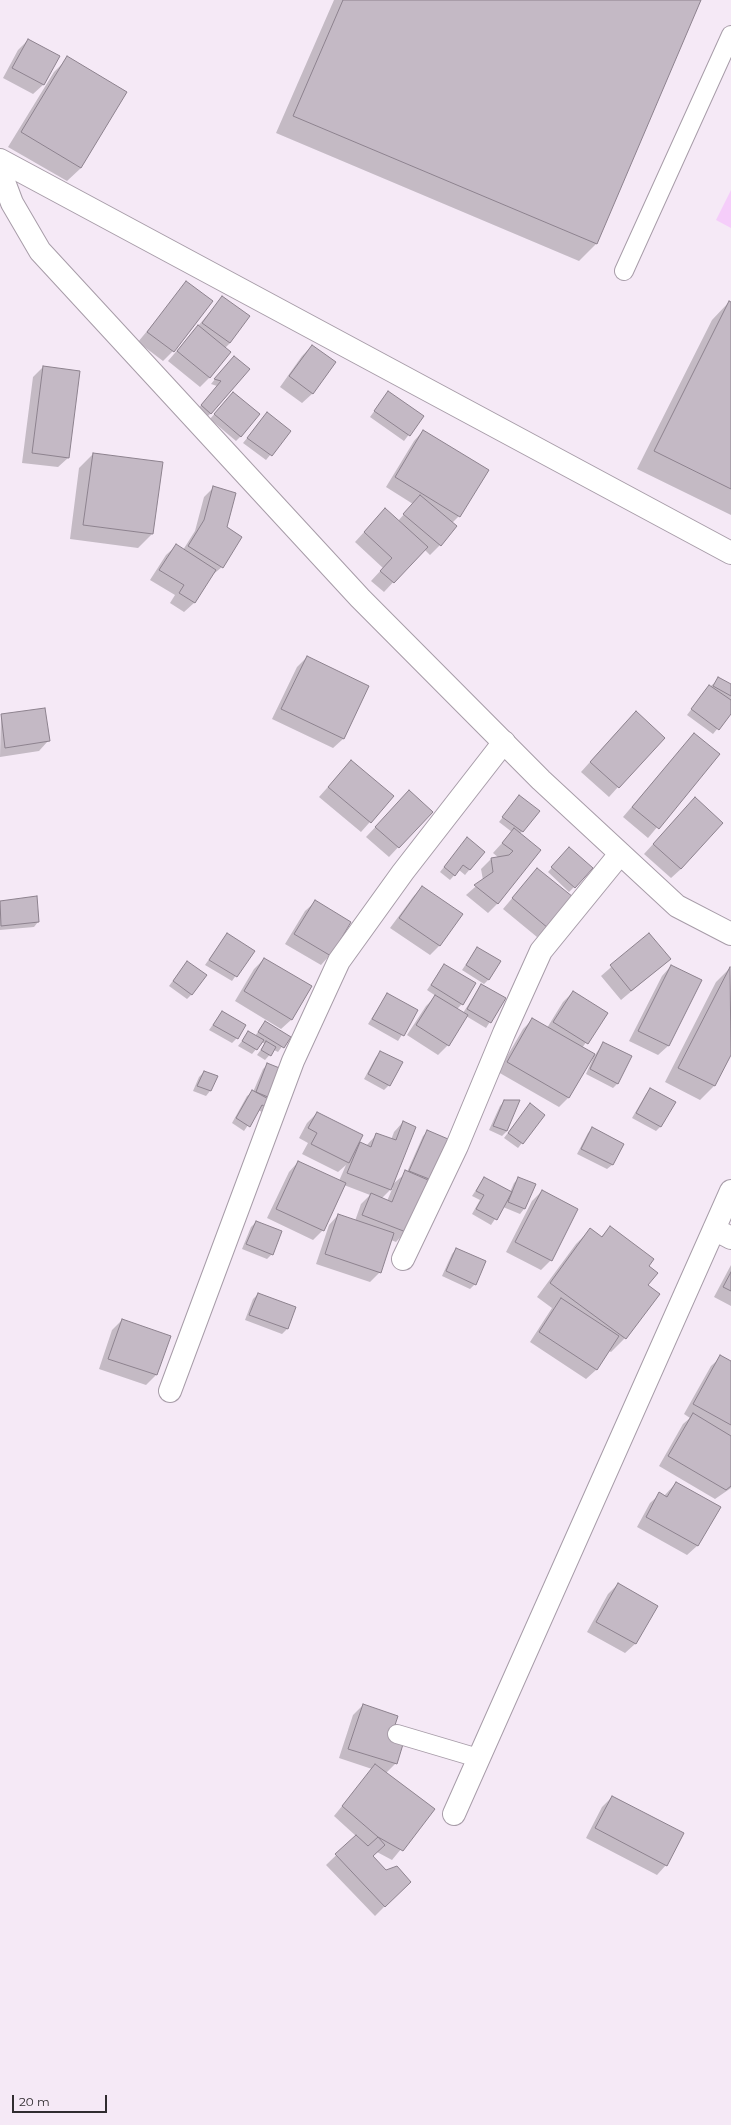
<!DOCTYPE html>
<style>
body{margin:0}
#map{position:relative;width:731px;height:2125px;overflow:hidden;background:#f5e9f6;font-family:Montserrat,sans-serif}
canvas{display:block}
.scale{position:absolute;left:12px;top:2095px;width:95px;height:18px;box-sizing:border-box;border:2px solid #302c30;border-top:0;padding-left:5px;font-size:12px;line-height:14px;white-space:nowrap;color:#302c30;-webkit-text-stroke:3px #f5e9f6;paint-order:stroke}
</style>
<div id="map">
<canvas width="731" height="2125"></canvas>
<div class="scale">20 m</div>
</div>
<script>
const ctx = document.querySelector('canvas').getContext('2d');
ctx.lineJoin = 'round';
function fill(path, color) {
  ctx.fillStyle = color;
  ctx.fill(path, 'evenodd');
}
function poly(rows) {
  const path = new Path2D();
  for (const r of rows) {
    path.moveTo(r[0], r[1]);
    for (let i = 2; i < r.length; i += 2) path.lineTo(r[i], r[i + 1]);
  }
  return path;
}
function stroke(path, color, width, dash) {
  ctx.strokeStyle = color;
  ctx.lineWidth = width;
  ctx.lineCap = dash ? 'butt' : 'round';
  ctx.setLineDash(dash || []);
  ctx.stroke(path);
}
fill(poly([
 [731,190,731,228,716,220]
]), '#f5cdfa');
fill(poly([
 [334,0,700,0,596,244,579,261,276,133],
 [28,40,59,56,43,85,33,94,3,78,18,50],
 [68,58,81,168,67,181,8,147,54,72],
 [187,283,173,351,163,361,138,342],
 [222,298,230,343,225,348,210,377,200,387,168,361],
 [729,302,731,303,731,515,637,469,712,320],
 [312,346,334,362,312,394,302,403,280,387,302,356],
 [229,362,211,413,206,418,197,410,217,386,211,384],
 [43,367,68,458,58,467,22,463,33,377],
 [388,392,423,416,404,441,370,417],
 [233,393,241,436,236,441,210,419],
 [267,414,290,431,266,460,243,443],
 [423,431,459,516,452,523,440,545,430,555,424,549,384,592,371,581,383,568,355,542,376,519,398,521,413,504,386,487,414,441],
 [93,454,152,534,138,548,70,539,79,468],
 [214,487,225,527,222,567,211,576,194,603,184,612,170,603,175,595,150,580,166,555,176,546,183,550,195,531,204,497],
 [307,657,368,687,343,739,333,748,272,719,297,667],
 [719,679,731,685,731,712,713,734,687,715,705,691],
 [1,715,48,741,39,751,0,757],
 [626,722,618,787,609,797,581,772],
 [694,734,718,754,648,838,623,817],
 [351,761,393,796,361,832,319,797],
 [400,801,431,812,389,857,366,837],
 [515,801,539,811,520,834,498,903,488,913,466,895,483,880,481,869,491,859,499,858,493,853,512,832,499,822],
 [686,808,681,869,671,878,644,854],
 [467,838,484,852,465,875,459,870,450,880,440,872],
 [565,853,574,887,569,892,548,872],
 [537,869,547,927,537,937,503,909],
 [422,887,461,914,439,946,430,955,390,928,413,897],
 [36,897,38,922,34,927,0,930,0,902],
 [315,902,330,955,321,965,285,944,305,911],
 [227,934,253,951,232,981,205,965],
 [649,934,670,959,621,1000,601,976],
 [477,948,489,979,484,984,462,970],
 [264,959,311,987,291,1020,281,1029,235,1001,254,969],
 [187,962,192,994,187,999,169,986],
 [444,965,462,1004,457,1009,463,1013,481,985,505,998,486,1028,466,1016,448,1045,438,1055,407,1035,426,1006,436,996,427,990],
 [671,966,668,1046,658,1055,629,1041,662,976],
 [730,968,731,1052,714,1086,700,1100,665,1082,716,982],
 [573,992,606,1014,582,1048,595,1055,603,1043,618,1083,613,1088,586,1074,594,1056,593,1055,569,1097,559,1107,498,1072,523,1029,532,1020,547,1028,563,1002],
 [387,994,417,1011,398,1041,368,1024],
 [222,1012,237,1038,232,1043,209,1030],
 [265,1022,289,1037,278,1052,274,1050,265,1060,257,1055,265,1044,262,1042,252,1054,238,1046,249,1032,255,1036],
 [381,1052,389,1085,384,1090,364,1079,376,1057],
 [268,1064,286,1071,264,1113,258,1110,244,1131,232,1123,247,1096,253,1092,263,1069],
 [204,1072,216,1077,210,1091,206,1096,193,1091,199,1077],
 [650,1089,661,1126,656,1131,632,1118,646,1094],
 [505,1101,507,1131,502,1136,489,1130,500,1106],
 [526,1109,544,1115,518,1148,504,1138],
 [317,1113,358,1143,366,1146,377,1134,391,1140,394,1132,403,1122,393,1184,407,1172,423,1136,428,1131,447,1139,426,1181,405,1232,396,1242,391,1240,380,1272,370,1282,316,1264,329,1225,338,1215,355,1221,361,1204,370,1195,344,1185,323,1230,313,1240,267,1218,289,1172,298,1162,339,1181,346,1165,338,1172,302,1154,308,1143,299,1138,307,1123],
 [393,1187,387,1201,381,1199],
 [593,1128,623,1144,612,1165,607,1169,577,1154,588,1133],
 [484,1178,510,1192,514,1183,519,1178,535,1185,524,1209,520,1214,503,1207,491,1225,472,1214,480,1200,472,1196],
 [542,1191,551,1260,541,1270,506,1252,532,1201],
 [256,1222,272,1254,267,1259,242,1249,251,1227],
 [610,1227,647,1266,647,1285,658,1294,625,1338,611,1352,609,1351,596,1370,586,1379,530,1342,552,1308,537,1297,576,1244,590,1230,601,1237],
 [456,1249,475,1284,470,1289,442,1276,452,1254],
 [731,1265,731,1306,714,1297],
 [258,1294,295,1307,287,1329,282,1334,245,1320,253,1299],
 [122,1320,170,1336,156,1375,146,1385,99,1369,112,1330],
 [721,1357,731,1362,731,1488,715,1499,659,1466,683,1424,690,1418,684,1414,711,1366],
 [676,1483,719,1507,697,1546,687,1555,637,1527,650,1503,660,1494,664,1496],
 [618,1584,656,1606,635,1644,625,1653,587,1632,608,1594],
 [363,1705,390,1738,396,1763,386,1773,434,1809,392,1860,377,1852,372,1857,400,1891,375,1916,326,1865,356,1836,334,1816,372,1769,339,1758,353,1715],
 [612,1797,666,1865,657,1875,586,1838,602,1807]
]), '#0003');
const building = poly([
 [343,0,701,0,597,244,293,116,343,0],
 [28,39,60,56,44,85,12,68,28,39],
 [67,56,127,92,81,168,21,132,67,56],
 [186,281,213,301,174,352,147,332,186,281],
 [222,296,250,316,230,343,202,323,222,296],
 [729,301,731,302,731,489,654,451,729,301],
 [198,325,231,352,210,378,177,351,198,325],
 [312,345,336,362,313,394,289,376,312,345],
 [234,356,250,369,211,414,201,405,221,381,214,379,234,356],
 [43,366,80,371,69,458,32,453,43,366],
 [388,391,424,416,410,436,374,411,388,391],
 [233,392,260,414,241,437,214,414,233,392],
 [267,412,291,431,272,456,247,438,267,412],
 [423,430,489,470,460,517,395,477,423,430],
 [93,453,163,462,153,534,83,525,93,453],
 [213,486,236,493,227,527,242,537,223,568,188,546,204,520,213,486],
 [420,495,457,526,441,546,403,514,420,495],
 [385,508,428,547,394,583,380,571,392,558,364,532,385,508],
 [176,544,216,570,195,603,179,593,184,585,159,570,176,544],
 [307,656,369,686,344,739,281,709,307,656],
 [718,677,731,684,731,696,713,686,718,677],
 [709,685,731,700,731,714,719,730,691,709,709,685],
 [45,708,50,741,5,748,1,714,45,708],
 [636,711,665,738,619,788,590,762,636,711],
 [694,733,720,754,659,829,632,807,694,733],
 [351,760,394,796,371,823,328,787,351,760],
 [409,790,433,812,399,848,375,827,409,790],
 [519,795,540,811,523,832,502,817,519,795],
 [695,797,723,823,681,869,653,844,695,797],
 [514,828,541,850,498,904,474,885,493,872,491,858,509,855,513,851,502,843,514,828],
 [467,837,485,852,470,870,463,865,455,876,444,867,467,837],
 [569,847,593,868,575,888,551,867,569,847],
 [537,868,573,897,548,928,512,898,537,868],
 [422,886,463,914,440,946,399,918,422,886],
 [37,896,39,922,1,926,0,901,37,896],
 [315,900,351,922,331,956,294,934,315,900],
 [227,933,255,951,237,977,209,960,227,933],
 [649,933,671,959,631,991,610,965,649,933],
 [477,947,501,961,489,980,466,965,477,947],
 [264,958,312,986,292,1020,244,991,264,958],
 [187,961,207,975,192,995,173,981,187,961],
 [444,964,476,983,463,1005,431,985,444,964],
 [671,965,702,980,669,1046,638,1031,671,965],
 [730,967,731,1055,715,1086,678,1068,730,967],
 [481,984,506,998,491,1023,467,1009,481,984],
 [573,991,608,1013,588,1044,553,1022,573,991],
 [387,993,418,1010,404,1036,372,1019,387,993],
 [435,995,468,1015,449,1046,416,1025,435,995],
 [222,1011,246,1025,238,1039,213,1025,222,1011],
 [532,1018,595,1054,569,1098,507,1062,532,1018],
 [265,1021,291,1037,284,1048,258,1032,265,1021],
 [248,1031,264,1040,257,1050,242,1041,248,1031],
 [266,1041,276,1047,271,1056,261,1050,266,1041],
 [603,1042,632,1056,618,1084,590,1069,603,1042],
 [380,1051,403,1062,390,1086,368,1074,380,1051],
 [267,1063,287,1071,275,1100,256,1092,267,1063],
 [204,1071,218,1076,211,1091,197,1086,204,1071],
 [650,1088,676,1102,661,1127,636,1113,650,1088],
 [252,1090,274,1102,270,1109,262,1105,250,1127,236,1118,252,1090],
 [504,1100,520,1100,507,1131,493,1126,504,1100],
 [530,1103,545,1115,523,1144,508,1133,530,1103],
 [317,1112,363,1135,349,1163,311,1144,317,1133,308,1128,317,1112],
 [403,1121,416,1127,391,1190,347,1173,360,1142,371,1147,376,1133,396,1140,403,1121],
 [592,1127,624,1144,613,1165,581,1149,592,1127],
 [427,1130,448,1139,429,1179,409,1171,427,1130],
 [298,1161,346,1183,324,1231,276,1209,298,1161],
 [405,1170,428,1180,406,1232,362,1215,371,1193,392,1202,405,1170],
 [484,1177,512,1192,497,1220,476,1209,484,1195,476,1191,484,1177],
 [518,1177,536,1184,525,1209,508,1202,518,1177],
 [542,1190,578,1209,552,1261,515,1242,542,1190],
 [338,1214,394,1233,381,1273,325,1254,338,1214],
 [256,1221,282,1231,273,1255,246,1244,256,1221],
 [610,1226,654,1259,649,1266,658,1273,648,1285,660,1294,626,1339,550,1283,590,1228,602,1237,610,1226],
 [456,1248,486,1261,476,1285,446,1271,456,1248],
 [731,1272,731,1291,723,1287,731,1272],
 [258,1293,296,1307,288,1329,249,1315,258,1293],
 [561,1298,619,1336,597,1370,539,1332,561,1298],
 [122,1319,171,1336,157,1375,108,1359,122,1319],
 [720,1355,731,1361,731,1425,693,1404,720,1355],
 [693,1413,731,1436,731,1486,726,1490,668,1456,693,1413],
 [676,1482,721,1507,698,1546,646,1517,659,1492,667,1497,676,1482],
 [618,1583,658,1606,636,1644,596,1622,618,1583],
 [363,1704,398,1716,391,1737,404,1741,397,1764,348,1749,363,1704],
 [375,1764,435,1809,403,1851,378,1837,342,1806,375,1764],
 [612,1796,684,1833,667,1866,595,1828,612,1796],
 [356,1835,368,1846,378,1837,385,1845,373,1856,386,1870,397,1866,411,1882,385,1907,335,1854,356,1835]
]);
fill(building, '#c4b9c5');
stroke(building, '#8d828e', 1);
const lane = poly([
 [624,271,731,35],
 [397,1734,478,1758]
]);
const street = poly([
 [0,160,731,553],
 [714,1229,731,1238],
 [403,1259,457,1146,504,1033,541,951,620,854],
 [170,1391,293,1061,339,961,403,872,504,742],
 [454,1814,731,1191]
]);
const secondary = poly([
 [0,171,12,203,40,251,360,598,541,780,677,906,731,934]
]);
stroke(lane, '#a79ca8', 20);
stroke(street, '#a79ca8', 24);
stroke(secondary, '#a79ca8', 24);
stroke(lane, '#fff', 18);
stroke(street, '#fff', 22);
stroke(secondary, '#fff', 22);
</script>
